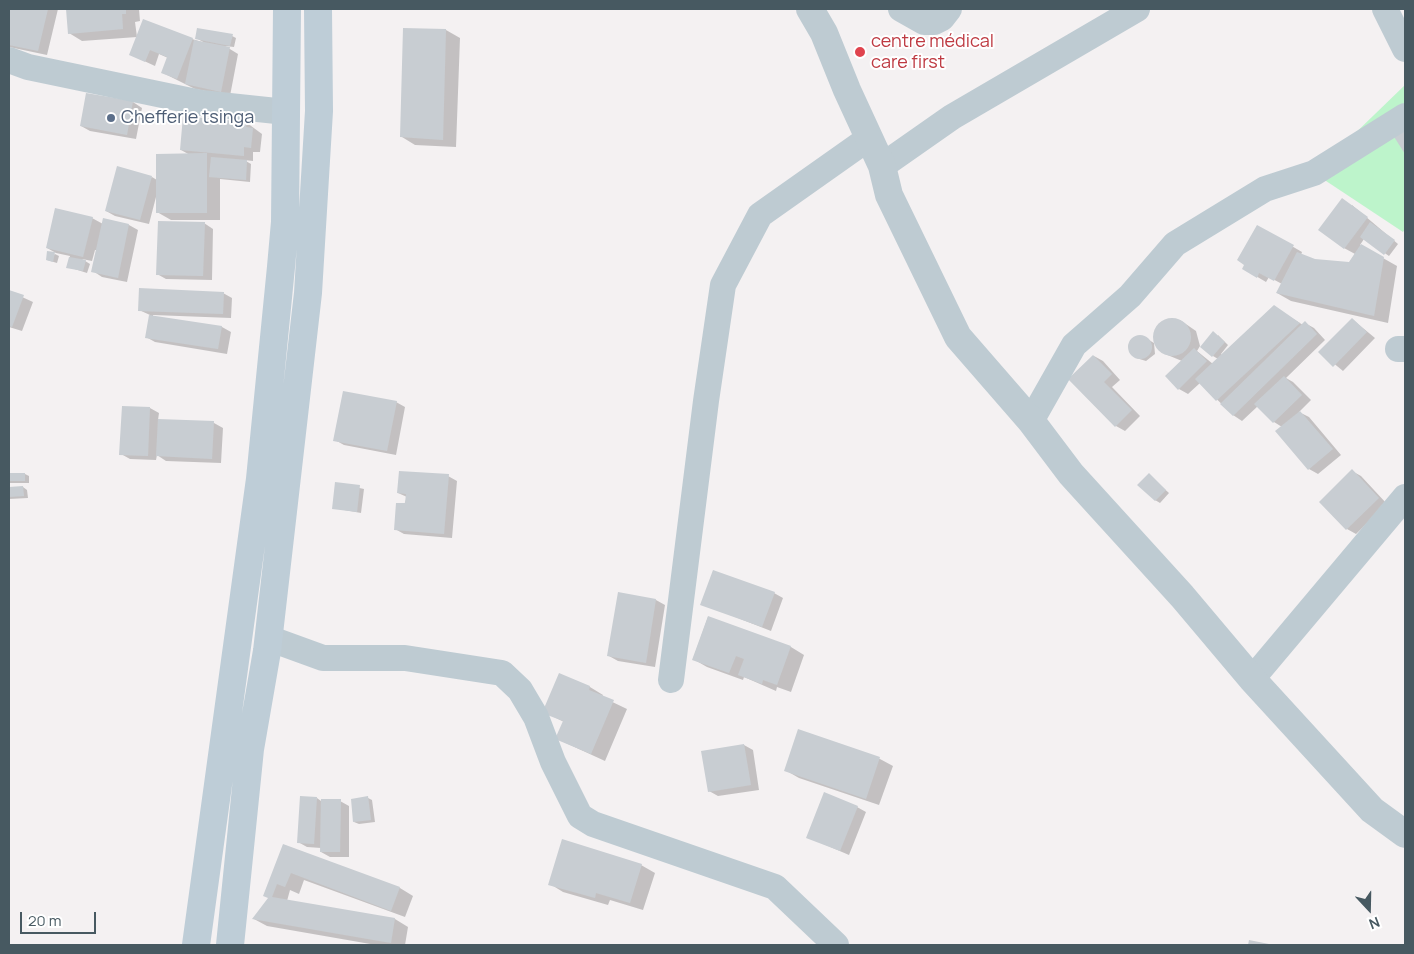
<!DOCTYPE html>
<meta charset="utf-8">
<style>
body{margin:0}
#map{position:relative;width:1414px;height:954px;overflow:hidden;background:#f4f1f2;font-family:Manrope,sans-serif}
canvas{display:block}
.frame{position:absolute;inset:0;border:10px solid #475961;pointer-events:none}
.north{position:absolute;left:1344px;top:884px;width:50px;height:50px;-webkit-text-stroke:4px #fff;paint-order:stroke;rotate:159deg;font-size:14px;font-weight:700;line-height:20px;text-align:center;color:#475961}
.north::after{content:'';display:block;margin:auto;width:18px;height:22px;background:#475961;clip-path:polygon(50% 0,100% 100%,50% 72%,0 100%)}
.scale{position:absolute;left:20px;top:912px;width:76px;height:22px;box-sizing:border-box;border:2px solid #475961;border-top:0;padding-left:6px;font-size:15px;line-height:18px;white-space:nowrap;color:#475961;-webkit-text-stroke:4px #fff;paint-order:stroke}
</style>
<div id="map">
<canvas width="1414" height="954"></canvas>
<div class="frame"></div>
<div class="north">N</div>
<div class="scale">20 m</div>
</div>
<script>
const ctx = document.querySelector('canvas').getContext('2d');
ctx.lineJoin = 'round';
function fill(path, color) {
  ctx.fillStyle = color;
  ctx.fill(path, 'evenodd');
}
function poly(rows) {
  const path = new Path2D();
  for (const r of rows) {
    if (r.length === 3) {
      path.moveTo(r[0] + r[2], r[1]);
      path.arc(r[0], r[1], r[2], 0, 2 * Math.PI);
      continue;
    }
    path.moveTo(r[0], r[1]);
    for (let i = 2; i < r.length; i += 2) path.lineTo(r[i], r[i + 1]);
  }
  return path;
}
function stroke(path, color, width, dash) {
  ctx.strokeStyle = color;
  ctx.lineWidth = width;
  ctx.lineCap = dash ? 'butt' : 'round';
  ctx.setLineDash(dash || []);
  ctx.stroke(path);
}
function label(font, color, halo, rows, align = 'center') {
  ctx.font = font + ' Manrope,sans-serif';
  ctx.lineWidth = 4;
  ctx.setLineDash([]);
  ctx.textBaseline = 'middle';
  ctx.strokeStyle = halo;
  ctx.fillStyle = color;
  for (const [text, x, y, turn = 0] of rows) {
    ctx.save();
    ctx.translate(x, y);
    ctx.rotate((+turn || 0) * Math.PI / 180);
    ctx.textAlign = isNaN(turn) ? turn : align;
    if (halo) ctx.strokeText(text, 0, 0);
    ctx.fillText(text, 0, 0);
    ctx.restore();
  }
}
fill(poly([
 [1405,85,1405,229,1403,232,1314,173]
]), '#bdf4cb');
fill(poly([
 [9,9,58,9,47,55,9,47],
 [67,9,139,9,140,21,135,22,137,37,82,41,69,33],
 [404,29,446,30,460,38,456,147,415,145,402,137],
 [232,36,236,38,234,47,225,46,238,54,230,96,195,89,163,73,168,58,159,54,155,66,131,55,192,39,205,43,196,38],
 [133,102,142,108,136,139,90,131,81,126],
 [247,123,262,134,260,152,253,152,253,161,244,160,251,164,250,182,220,179,220,220,171,220,157,212,156,197,149,224,115,216,106,211,152,177,157,180,190,155,181,150],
 [1352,205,1398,244,1389,256,1364,239,1360,245,1397,266,1388,323,1291,301,1277,293,1282,284,1269,277,1266,282,1244,269,1257,226,1302,252,1301,255,1315,260,1349,263,1355,254,1344,248],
 [92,218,103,224,104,220,129,225,138,230,127,282,102,277,93,271,97,250,95,250,92,261,82,259,90,264,87,273,68,267,70,256,56,253,47,248],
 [204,223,213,229,212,280,166,279,157,274],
 [55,254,59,256,57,263,47,260],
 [9,291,33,302,22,331,9,327],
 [223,293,232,298,231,318,153,315,153,317,222,327,231,332,227,354,155,342,146,337,150,315,139,310],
 [1287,315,1303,325,1305,323,1314,328,1325,340,1286,378,1293,382,1311,400,1299,412,1309,417,1341,455,1318,474,1309,469,1282,427,1274,422,1258,406,1242,421,1233,415,1200,383,1188,394,1179,389,1182,361,1165,354,1155,342,1158,326,1164,321,1180,320,1196,331,1200,346,1197,351,1213,364,1218,359,1213,356,1218,335,1228,345,1221,354,1222,355],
 [1352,319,1375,338,1343,371,1320,352],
 [1138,337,1144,337,1154,343,1155,354,1146,361,1136,358,1129,349,1130,344],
 [1094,356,1103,361,1120,380,1112,387,1140,416,1125,431,1116,426],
 [396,402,405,407,396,455,344,445,335,440],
 [150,408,159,413,158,420,214,423,223,428,221,463,166,461,157,455,156,460,130,459,121,454],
 [1352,471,1361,476,1387,504,1356,534,1347,529],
 [9,474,25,474,29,476,29,483,9,483],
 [1149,475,1169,493,1160,503,1155,500],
 [448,476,457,481,452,538,404,534,395,529,407,497,398,493],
 [337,483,364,489,361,513,333,508],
 [23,487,27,490,28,498,9,499,9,488],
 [774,593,783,598,771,631,702,604],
 [619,594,656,600,665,605,655,667,618,661,609,656],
 [708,617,791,647,804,655,791,692,777,687,776,691,744,677,743,680,707,667,693,659],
 [560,675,590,687,603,695,602,697,627,709,605,761,557,739,564,722,544,712],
 [799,731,880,759,893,766,879,805,799,778,785,770],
 [744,745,753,750,759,790,718,796,709,791],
 [317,798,321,801,340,801,349,806,349,857,330,857,321,852,321,848,307,847,298,842],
 [368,798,372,800,375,822,359,824,354,822],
 [857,807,866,812,849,855,807,837],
 [284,845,400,888,413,896,405,917,304,880,299,894,290,890,287,901,395,919,408,927,405,945,376,945,267,926,254,919,269,898],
 [641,865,655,873,643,910,610,900,608,905,563,892,550,884]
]), '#0003');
fill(poly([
 [9,9,48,9,38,51,9,45],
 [66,9,126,9,126,14,122,14,123,29,68,34],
 [143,19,193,38,177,79,161,73,167,57,150,50,145,62,129,55],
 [197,28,233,34,230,46,195,39],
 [403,28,446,29,443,140,400,137],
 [194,40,230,47,221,92,185,84],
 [86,93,133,101,127,135,80,126],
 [183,116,247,122,246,127,253,128,251,148,244,147,244,156,180,150],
 [1405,122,1405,154,1391,132],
 [207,153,207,213,156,213,156,154],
 [211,157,247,160,246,180,209,177],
 [117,166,152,176,140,220,105,211],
 [1342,198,1368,217,1344,249,1318,230],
 [55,208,93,217,83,257,46,248],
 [103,218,129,224,118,278,91,272],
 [158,221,205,222,203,276,156,275],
 [1370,222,1395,240,1384,255,1360,237],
 [1257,225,1294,245,1274,281,1259,273,1257,278,1242,269,1244,265,1237,260],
 [1361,244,1384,257,1374,316,1276,293,1297,252,1315,259,1349,262],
 [47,251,55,252,53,262,46,260],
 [69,257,86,260,83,271,66,268],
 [139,288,224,292,223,314,138,311],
 [9,290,24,295,12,327,9,326],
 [1274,305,1300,323,1216,401,1195,379],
 [149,315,222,326,218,349,145,338],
 [1172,337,19],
 [1352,318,1367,332,1333,367,1318,352],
 [1305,321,1317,334,1233,416,1220,404],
 [1213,331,1225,342,1212,357,1200,347],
 [1140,347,12],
 [1194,348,1207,361,1178,390,1165,376],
 [1093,355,1112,374,1104,382,1132,410,1115,427,1068,379],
 [1284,376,1302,395,1273,423,1254,404],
 [343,391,397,401,387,451,333,441],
 [122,406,150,407,148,456,119,455],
 [1300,411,1333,449,1308,470,1275,431],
 [158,419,214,421,212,459,156,456],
 [1352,469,1379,498,1346,530,1319,502],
 [399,471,449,474,444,534,394,530,396,503,405,503,406,494,397,493],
 [9,473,25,473,25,481,9,481],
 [1149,473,1166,490,1155,501,1137,485],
 [335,482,360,485,357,512,332,509],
 [23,486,24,496,9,497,9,487],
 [713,570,775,592,762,627,700,605],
 [618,592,656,599,646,663,607,656],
 [708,616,791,646,777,685,763,680,762,684,738,675,744,659,736,656,729,673,692,660],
 [559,673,590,686,589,690,614,700,591,754,555,739,563,721,542,713],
 [798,729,880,757,866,799,784,771],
 [744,744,751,785,708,792,701,751],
 [824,792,858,806,840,851,806,838],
 [300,796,317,797,314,844,297,843],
 [368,796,371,820,353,822,351,799],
 [321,799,341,799,340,852,320,852],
 [562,839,642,864,630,903,596,893,595,898,548,885],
 [283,844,400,887,391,911,291,873,285,887,277,884,272,897,395,918,391,943,252,919,268,898,263,896],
 [1249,940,1269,944,1269,945,1248,945]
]), '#c8cdd2');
stroke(poly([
 [901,9,924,22,934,22,942,18,949,9],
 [1385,9,1405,49],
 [9,60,28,67,201,103,286,112],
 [882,166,952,117,1137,9],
 [1398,349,1405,349],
 [1031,421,1074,345,1130,296,1175,244,1265,189,1314,173,1405,116],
 [268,638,323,658,405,658,502,673,520,690,536,717,553,762,580,816,593,824,775,887,836,945],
 [1252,679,1405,497],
 [671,680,706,401,723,285,760,215,869,138]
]), '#becbd2', 26);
stroke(poly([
 [810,9,824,33,847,90,882,166,889,195,958,337,1031,421,1071,474,1182,596,1252,679,1372,810,1405,834]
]), '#becbd2', 28);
stroke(poly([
 [196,945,260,479,281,267,285,222,287,9],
 [230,945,250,749,267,651,308,293,319,111,318,9]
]), '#becdd7', 28);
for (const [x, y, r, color] of [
 [860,52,6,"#e0444e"],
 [111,118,5,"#5c6f8a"]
]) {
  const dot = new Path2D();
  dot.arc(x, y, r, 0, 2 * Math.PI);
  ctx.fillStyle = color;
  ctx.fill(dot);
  stroke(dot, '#fff', 2);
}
label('18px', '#be3a42', '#fff', [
 ["centre médical",871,42],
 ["care first",871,63]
], 'left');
label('18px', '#4e5e75', '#fff', [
 ["Chefferie tsinga",121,118]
], 'left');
</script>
